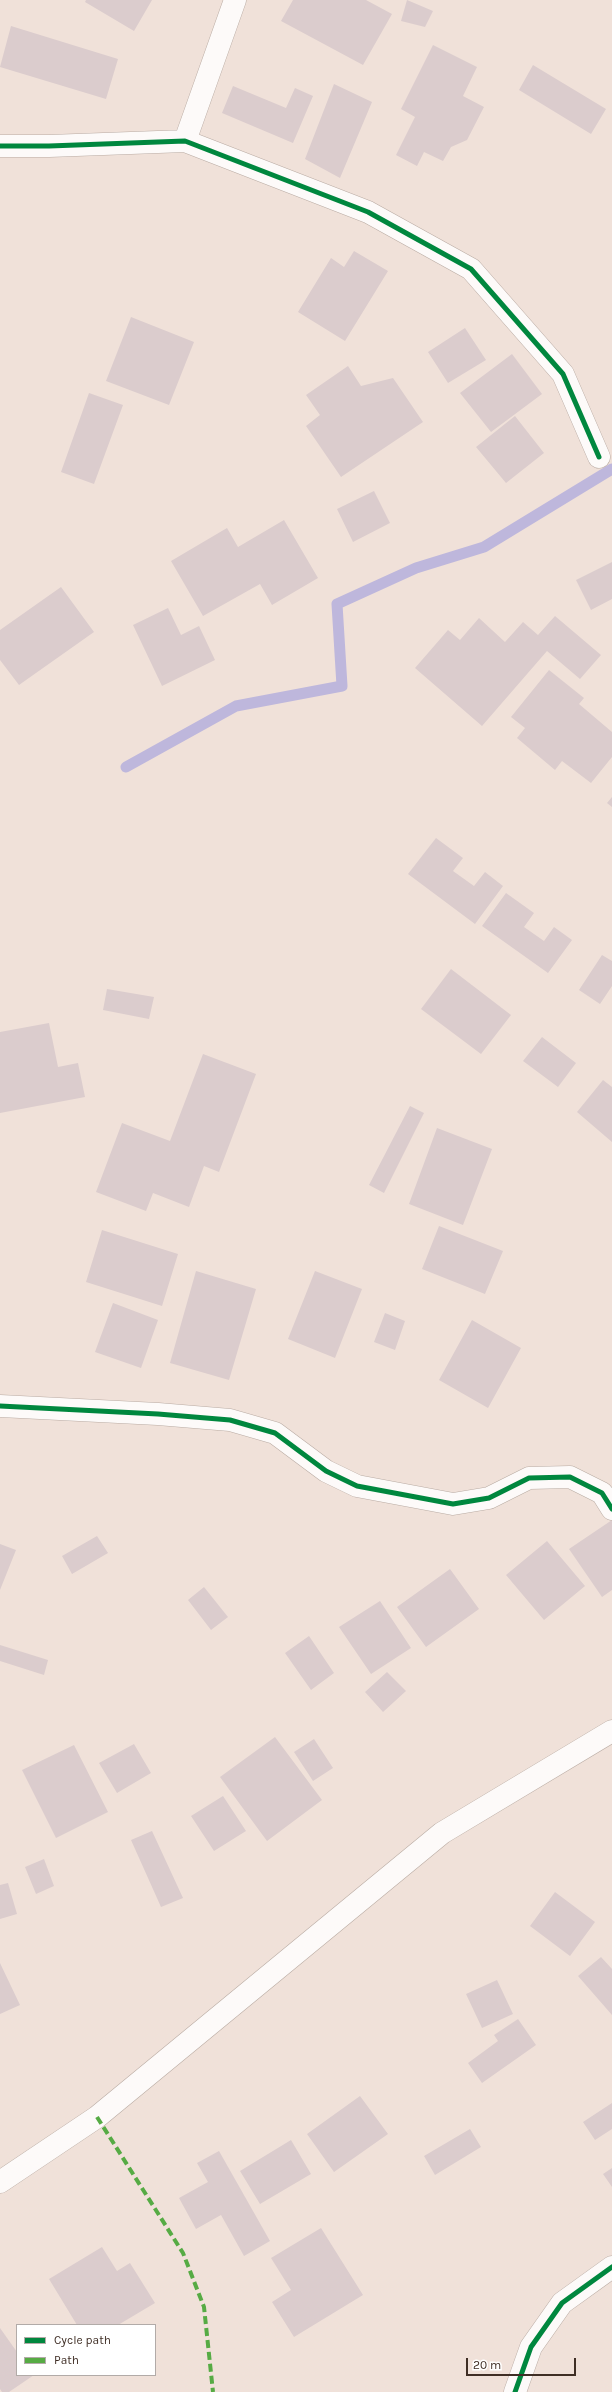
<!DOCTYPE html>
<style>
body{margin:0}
#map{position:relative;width:612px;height:2392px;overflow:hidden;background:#f0e1d9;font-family:Karla,sans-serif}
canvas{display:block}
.legend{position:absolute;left:16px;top:2324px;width:140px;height:52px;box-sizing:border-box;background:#fff;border:1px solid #b2aba8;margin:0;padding:5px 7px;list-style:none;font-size:12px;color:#3f2e25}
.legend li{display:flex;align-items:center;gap:8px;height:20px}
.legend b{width:20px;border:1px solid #b2aba8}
.scale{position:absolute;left:466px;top:2358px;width:110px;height:18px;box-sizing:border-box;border:2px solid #3f2e25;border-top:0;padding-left:5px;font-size:12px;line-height:14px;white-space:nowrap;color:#3f2e25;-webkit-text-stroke:3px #fff;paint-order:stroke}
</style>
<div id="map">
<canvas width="612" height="2392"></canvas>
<ul class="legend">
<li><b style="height:5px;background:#00873e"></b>Cycle path</li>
<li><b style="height:5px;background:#56ab44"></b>Path</li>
</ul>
<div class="scale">20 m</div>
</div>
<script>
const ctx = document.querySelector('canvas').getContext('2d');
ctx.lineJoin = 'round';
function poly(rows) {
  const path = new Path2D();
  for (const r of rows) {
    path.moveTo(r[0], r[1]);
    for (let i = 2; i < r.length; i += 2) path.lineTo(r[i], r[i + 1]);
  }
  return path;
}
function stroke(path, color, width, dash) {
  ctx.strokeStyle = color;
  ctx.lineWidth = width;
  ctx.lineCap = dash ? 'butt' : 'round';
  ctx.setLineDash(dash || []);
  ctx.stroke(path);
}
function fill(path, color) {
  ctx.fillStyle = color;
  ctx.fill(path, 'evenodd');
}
stroke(poly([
 [126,767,236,706,342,686,337,604,416,568,484,547,612,469]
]), '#beb7dc', 11);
fill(poly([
 [86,0,152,0,134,31,85,2],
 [293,0,366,0,392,14,363,65,281,21],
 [407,0,433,11,425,27,401,21],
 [11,26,118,59,106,99,0,67],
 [433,45,477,67,463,96,484,107,467,140,451,147,443,161,424,152,417,166,396,155,415,117,401,109],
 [533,65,606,109,591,134,519,90],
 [334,84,372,102,340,178,305,159],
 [233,86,286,108,295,88,313,96,293,143,222,113],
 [354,251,388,271,345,341,298,312,331,258,344,267],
 [131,317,194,342,169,405,106,381],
 [465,328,486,360,448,383,428,352],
 [512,354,542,394,491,432,460,393],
 [348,366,361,386,393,378,423,422,341,477,306,426,320,415,306,395],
 [89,393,123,405,94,484,61,472],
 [515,416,544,453,506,483,476,447],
 [374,491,390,523,353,542,337,509],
 [284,520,318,578,272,605,260,584,203,616,171,561,227,528,238,547],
 [612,562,612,599,591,610,576,580],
 [61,587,94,632,19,685,0,660,0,630],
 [168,608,181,635,199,626,215,660,162,686,133,625],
 [555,616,601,655,580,679,547,651,482,726,415,668,448,630,460,640,479,618,505,642,523,622,538,635],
 [549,670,584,698,579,704,612,732,612,757,591,783,562,761,555,770,517,738,525,728,511,717],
 [612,797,612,807,607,803],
 [436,838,463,858,453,871,474,886,485,872,503,886,475,924,408,874],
 [506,893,534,913,524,927,544,941,554,927,572,940,548,973,482,926],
 [602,955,612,961,612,986,600,1004,579,990],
 [451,969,511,1015,481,1054,421,1009],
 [107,989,154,997,149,1019,103,1010],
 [49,1023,58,1067,78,1063,85,1097,0,1113,0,1032],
 [542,1037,576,1063,558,1087,523,1061],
 [203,1054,256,1074,219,1172,204,1166,189,1207,153,1193,146,1211,96,1192,122,1123,170,1141],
 [603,1080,612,1087,612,1142,577,1112],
 [410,1106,424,1113,384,1193,369,1185],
 [437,1128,492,1149,463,1225,409,1204],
 [439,1226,503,1251,485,1294,422,1269],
 [102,1230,178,1254,162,1306,86,1282],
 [196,1271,256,1289,229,1380,170,1363],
 [315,1271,362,1289,335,1358,288,1339],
 [113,1303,158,1320,141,1368,95,1352],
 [385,1313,405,1321,395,1350,374,1342],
 [472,1320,521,1348,488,1408,439,1380],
 [612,1520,612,1590,602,1597,569,1549],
 [97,1536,108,1553,72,1574,62,1556],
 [547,1541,585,1586,544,1620,506,1575],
 [0,1544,16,1550,0,1590],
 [450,1569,479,1609,426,1647,397,1607],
 [204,1587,228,1617,211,1630,188,1600],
 [380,1601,411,1648,371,1674,339,1627],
 [309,1636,334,1673,311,1690,285,1653],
 [0,1645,48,1660,44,1675,0,1661],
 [387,1672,406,1691,383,1712,365,1692],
 [275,1737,322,1800,267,1841,220,1777],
 [314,1739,333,1768,313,1781,294,1752],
 [134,1744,151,1773,117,1793,99,1763],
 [74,1745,108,1812,56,1838,22,1770],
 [223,1796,246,1831,214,1851,191,1816],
 [152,1831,183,1898,161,1907,131,1840],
 [44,1859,54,1886,36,1894,25,1867],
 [8,1883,17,1914,0,1919,0,1885],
 [555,1892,595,1922,570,1956,530,1926],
 [601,1957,612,1969,612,2015,578,1976],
 [0,1963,20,2005,0,2014],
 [497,1980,513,2014,482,2028,466,1994],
 [518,2019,536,2045,482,2083,468,2063,498,2041,494,2035],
 [360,2096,388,2134,334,2172,307,2134],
 [612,2103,612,2129,595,2140,583,2122],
 [470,2129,481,2147,435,2175,424,2156],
 [291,2140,311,2174,260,2204,240,2171],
 [219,2151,270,2241,244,2256,221,2215,196,2229,179,2198,208,2182,197,2163],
 [612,2168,612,2187,603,2174],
 [321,2228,363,2295,294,2337,272,2302,291,2290,271,2258],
 [102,2247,117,2271,130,2263,155,2303,118,2325,77,2325,49,2279],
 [0,2328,17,2352,17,2375,34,2375,9,2392,2,2392,0,2389]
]), '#dbcccd');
const minor = poly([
 [185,141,235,0],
 [0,146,49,146,185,141,368,212,471,269,563,374,599,457],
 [0,1406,158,1414,230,1420,275,1433,326,1471,357,1486,453,1504,489,1498,529,1478,570,1477,602,1493,612,1509],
 [515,2392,531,2347,562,2303,612,2267]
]);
const major = poly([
 [0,2182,97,2117,442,1833,612,1731]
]);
stroke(minor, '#b9aba3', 23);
stroke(major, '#b9aba3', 23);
stroke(minor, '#fdfaf9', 22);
stroke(major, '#fdfaf9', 22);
stroke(poly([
 [97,2117,183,2253,204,2307,213,2392]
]), '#56ab44', 4, [8, 4]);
stroke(poly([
 [0,146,49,146,185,141,368,212,471,269,563,374,599,457],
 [0,1406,158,1414,230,1420,275,1433,326,1471,357,1486,453,1504,489,1498,529,1478,570,1477,602,1493,612,1509],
 [515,2392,531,2347,562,2303,612,2267]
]), '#00873e', 5);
</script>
